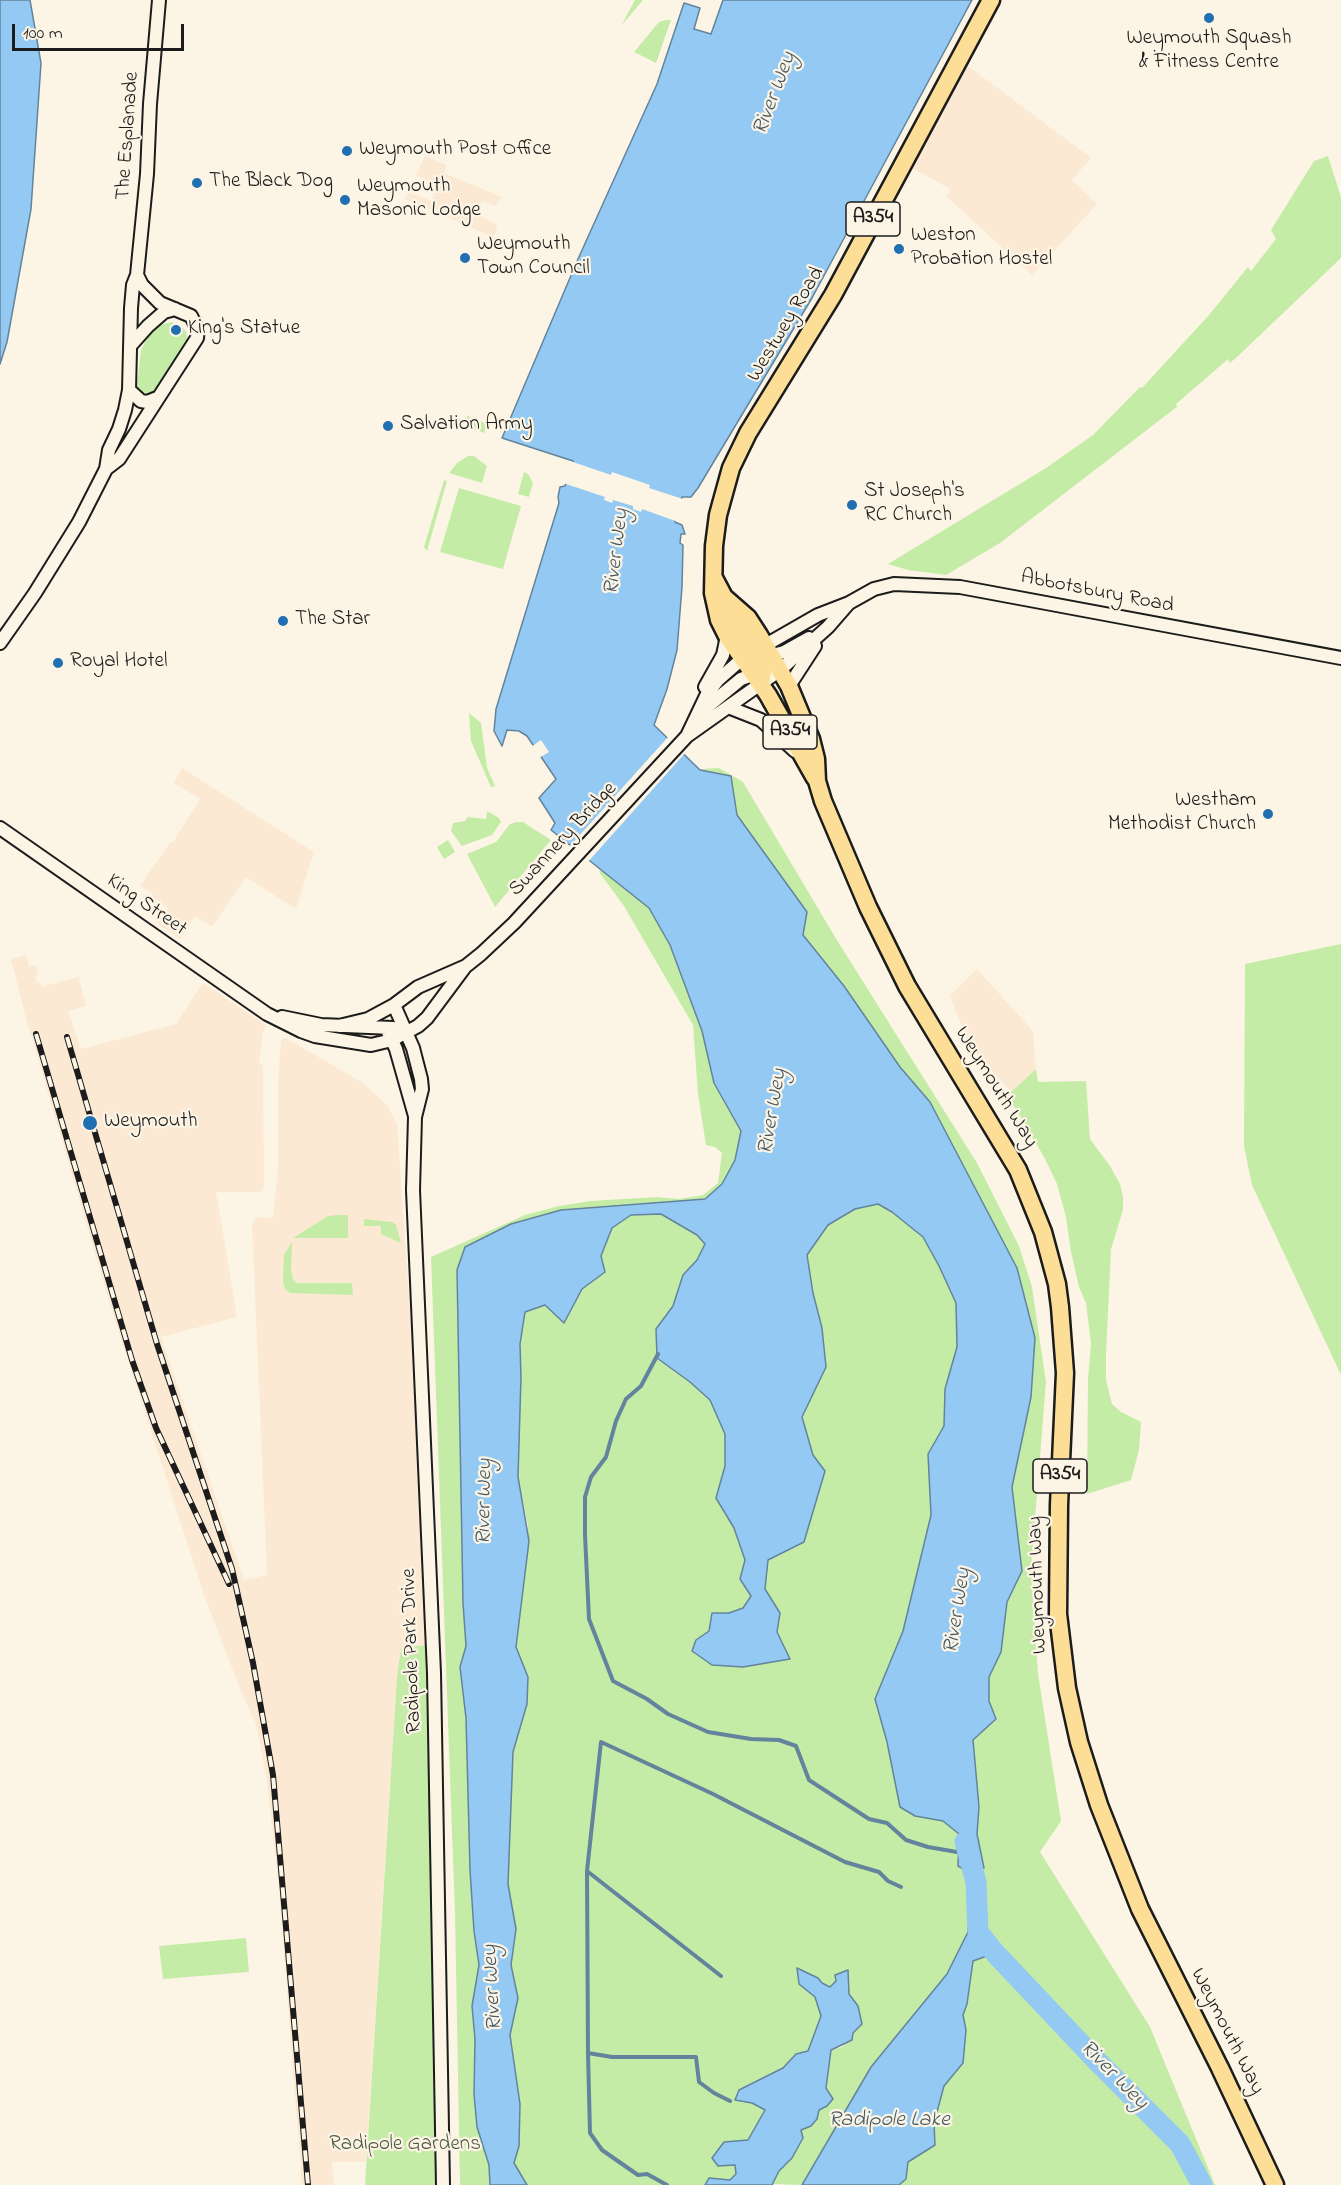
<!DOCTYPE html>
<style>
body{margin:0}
#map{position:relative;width:1341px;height:2185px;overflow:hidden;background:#fcf5e5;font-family:"Indie Flower",sans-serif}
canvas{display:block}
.scale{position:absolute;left:12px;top:24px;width:172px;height:27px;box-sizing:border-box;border:3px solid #1c1c1c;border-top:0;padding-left:8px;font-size:18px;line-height:21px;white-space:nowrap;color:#1c1c1c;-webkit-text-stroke:4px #fcf5e5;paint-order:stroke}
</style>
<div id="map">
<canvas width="1341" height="2185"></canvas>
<div class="scale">100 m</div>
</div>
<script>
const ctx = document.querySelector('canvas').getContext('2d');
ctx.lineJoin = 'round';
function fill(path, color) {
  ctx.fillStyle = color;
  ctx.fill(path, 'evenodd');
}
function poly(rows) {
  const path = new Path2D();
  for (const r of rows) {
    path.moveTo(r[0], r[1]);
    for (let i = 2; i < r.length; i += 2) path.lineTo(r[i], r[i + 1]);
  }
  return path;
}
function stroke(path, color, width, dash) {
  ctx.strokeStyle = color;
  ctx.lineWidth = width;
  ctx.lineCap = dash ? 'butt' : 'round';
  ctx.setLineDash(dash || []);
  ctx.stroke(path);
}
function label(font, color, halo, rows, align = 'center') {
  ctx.font = font + ' "Indie Flower",sans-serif';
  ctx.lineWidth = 4.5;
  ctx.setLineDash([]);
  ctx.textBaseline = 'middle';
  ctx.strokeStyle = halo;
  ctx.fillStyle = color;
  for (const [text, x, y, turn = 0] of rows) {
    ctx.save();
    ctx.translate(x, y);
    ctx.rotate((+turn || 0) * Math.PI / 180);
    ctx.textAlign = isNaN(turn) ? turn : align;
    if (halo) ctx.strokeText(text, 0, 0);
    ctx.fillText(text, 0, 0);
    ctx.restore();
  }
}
fill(poly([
 [968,66,1091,158,1072,180,1097,204,1032,275,947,197,950,189,912,168],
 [425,156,447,165,444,173,502,197,495,206,482,201,476,214,496,224,497,229,493,237,405,199,408,192,432,201,438,185,416,175],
 [182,768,314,852,296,909,246,877,212,927,195,916,180,939,157,923,168,908,152,897,153,894,140,886,171,841,173,842,200,799,174,783],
 [26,955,29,966,36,965,38,975,35,976,37,982,40,982,42,987,80,976,79,979,86,1006,68,1011,81,1049,176,1024,203,983,266,1025,263,1032,259,1064,263,1065,264,1187,260,1192,216,1192,237,1317,161,1337,244,1580,267,1575,252,1224,257,1217,273,1218,278,1169,278,1080,281,1042,284,1037,363,1083,388,1106,397,1124,433,1644,401,1648,397,1677,388,1815,366,2162,332,2162,334,2185,302,2185,279,1888,267,1781,256,1724,240,1689,204,1595,109,1301,26,1018,11,959],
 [977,969,1033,1031,1036,1069,1011,1092,970,1047,950,996]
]), '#fbe9d3');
fill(poly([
 [635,0,643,0,621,26],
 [666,20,671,20,656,63,634,52,659,22],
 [1328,156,1341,197,1341,258,1238,356,1230,363,1228,359,1175,405,1178,406,1000,543,946,575,908,570,888,564,1046,468,1093,435,1140,387,1142,388,1209,315,1248,267,1251,271,1276,239,1271,230,1314,161],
 [171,322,180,325,186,331,188,342,159,389,154,394,143,393,137,387,141,350,153,327],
 [467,416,487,424,484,433,467,426,465,422],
 [468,456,474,456,487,466,482,483,449,473,457,463],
 [524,472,528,474,533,483,529,497,518,494],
 [444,480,447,481,427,551,424,547],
 [459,488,521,506,503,569,440,552],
 [469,713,481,723,487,768,495,786,491,787,471,741],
 [719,768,743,782,835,937,977,1163,1019,1246,1032,1287,1046,1382,1031,1568,1038,1674,1061,1821,1040,1852,1150,2027,1215,2185,899,2185,906,2179,908,2162,935,2145,934,2123,944,2086,963,2063,966,2030,963,2015,967,2004,973,1961,994,1953,985,1926,982,1881,971,1883,968,1932,947,1974,871,2067,802,2185,772,2184,779,2171,792,2158,803,2138,800,2130,817,2119,819,2110,827,2106,826,2089,831,2050,842,2047,862,2024,858,2006,849,1994,848,1970,830,1987,822,1983,818,1978,797,1968,799,1984,815,1997,821,2016,808,2051,796,2054,783,2068,739,2090,736,2100,752,2103,766,2110,748,2140,724,2142,735,2164,736,2174,730,2180,709,2178,705,2185,527,2185,514,2163,519,2146,510,2035,518,1998,511,1965,516,1929,508,1884,513,1752,527,1704,528,1677,516,1647,528,1526,518,1477,521,1377,520,1344,525,1312,545,1305,564,1323,582,1289,605,1272,601,1256,612,1228,631,1215,661,1214,697,1235,706,1244,697,1260,683,1275,673,1307,657,1329,657,1357,690,1382,710,1400,725,1434,725,1466,716,1498,734,1528,745,1560,741,1579,751,1596,743,1608,729,1613,712,1613,790,1658,777,1632,780,1613,765,1589,768,1560,804,1541,824,1471,813,1455,802,1417,826,1367,822,1328,813,1293,807,1255,828,1225,855,1209,878,1204,892,1212,923,1237,939,1266,956,1303,957,1347,945,1389,944,1426,928,1454,931,1515,903,1631,875,1699,887,1742,915,1816,943,1821,959,1834,984,1868,977,1834,979,1807,973,1740,996,1719,989,1701,989,1677,1001,1652,1007,1602,1022,1571,1012,1487,1031,1397,930,1102,900,1067,844,986,803,935,807,912,737,815,731,776,602,871,649,908,670,945,702,1031,714,1083,741,1131,735,1160,722,1184,704,1199,561,1210,511,1224,465,1247,457,1270,463,1603,466,1646,460,1667,466,1718,470,1870,474,1931,479,1965,472,2006,475,2039,474,2094,477,2127,489,2165,490,2185,460,2185,455,1913,431,1257,525,1215,559,1206,590,1201,657,1197,679,1199,703,1195,718,1183,722,1153,715,1147,706,1145,698,1094,693,1025,624,906,599,872,700,769],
 [487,811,499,818,501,822,492,835,462,846,451,831,453,823,465,821,468,817,486,819],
 [516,822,523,822,551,840,495,907,467,854,496,842,510,824],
 [448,840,455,852,444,859,437,847],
 [1341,944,1341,1375,1252,1185,1244,1146,1245,964],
 [1036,1069,1038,1082,1086,1081,1090,1139,1110,1166,1120,1184,1123,1197,1123,1210,1111,1249,1106,1353,1106,1380,1112,1404,1121,1412,1141,1422,1139,1450,1131,1480,1087,1494,1088,1379,1091,1344,1086,1303,1079,1287,1071,1252,1066,1217,1057,1184,1044,1157,1010,1099,1011,1092],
 [338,1215,348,1215,348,1238,293,1238,328,1216],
 [364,1219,392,1222,396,1225,401,1243,381,1234,381,1226,364,1226],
 [292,1242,291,1271,293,1279,297,1283,352,1283,353,1295,290,1293,285,1289,283,1281,284,1255],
 [433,1644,443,2185,365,2185,397,1677,401,1648],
 [246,1938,249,1972,163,1979,159,1946]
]), '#c5eca7');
const water = poly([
 [0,0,30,0,41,63,31,209,7,342,0,364,0,0],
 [723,0,972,0,812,298,698,488,691,497,682,497,675,522,682,525,685,534,681,534,680,543,683,545,682,587,677,650,667,689,654,725,700,770,731,776,737,815,807,912,803,935,844,986,900,1067,930,1102,1017,1268,1035,1338,1031,1397,1012,1487,1022,1571,1007,1602,1001,1652,989,1677,989,1701,996,1719,973,1740,979,1807,977,1834,984,1868,967,1871,958,1866,959,1834,943,1821,915,1816,900,1807,887,1742,875,1699,903,1631,931,1515,928,1454,944,1426,945,1389,957,1347,956,1303,939,1266,923,1237,892,1212,878,1204,855,1209,828,1225,807,1255,813,1293,822,1328,826,1367,802,1417,813,1455,825,1471,804,1542,768,1560,765,1589,780,1613,777,1632,790,1659,743,1667,712,1665,692,1651,696,1640,709,1631,712,1613,729,1613,743,1608,751,1596,740,1579,745,1560,734,1528,716,1498,725,1466,725,1434,710,1400,690,1382,657,1358,656,1329,673,1306,683,1275,697,1260,705,1244,697,1235,661,1214,631,1215,612,1228,601,1256,605,1272,582,1289,564,1323,545,1305,525,1312,520,1344,521,1377,518,1477,529,1541,516,1647,528,1677,527,1704,513,1752,508,1884,516,1929,511,1965,518,1998,510,2035,520,2104,519,2146,514,2163,527,2185,490,2185,489,2165,477,2127,474,2094,475,2039,472,2006,479,1965,474,1931,470,1870,466,1718,460,1667,466,1646,463,1603,457,1270,465,1247,511,1224,561,1210,705,1199,722,1184,735,1160,741,1131,714,1083,702,1031,670,945,649,908,551,830,555,823,539,798,556,779,527,736,519,731,507,730,502,746,494,731,496,709,559,503,558,497,560,487,565,486,573,461,502,438,578,259,657,84,684,3,700,8,694,29,711,34,723,0],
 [982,1881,985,1926,995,1953,973,1961,967,2004,963,2015,966,2030,963,2063,944,2086,934,2123,935,2145,908,2162,906,2179,899,2185,802,2185,871,2067,947,1974,968,1932,971,1883,982,1881],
 [797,1968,818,1978,822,1983,830,1987,836,1981,835,1975,848,1970,849,1994,858,2006,862,2024,853,2033,852,2040,831,2050,826,2088,833,2099,827,2106,819,2110,817,2119,811,2126,801,2130,803,2138,792,2158,779,2171,772,2185,705,2185,709,2178,730,2180,736,2174,735,2165,718,2166,712,2158,724,2142,748,2140,765,2110,752,2103,735,2100,739,2090,783,2068,796,2054,808,2051,821,2016,815,1997,799,1984,797,1968]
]);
fill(water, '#93c9f2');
stroke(water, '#63849c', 1.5);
fill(poly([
 [570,461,611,475,612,472,650,485,649,488,686,500,679,520,681,523,642,509,641,512,633,509,633,506,613,500,612,503,604,500,605,497,563,483],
 [669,736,686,752,587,863,568,848],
 [541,740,549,752,539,758,531,747]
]), '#fcf5e5');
stroke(poly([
 [658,1354,641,1386,626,1399,616,1421,606,1457,591,1477,585,1497,585,1535,589,1619,613,1681,647,1699,668,1714,708,1732,751,1739,779,1740,796,1746,809,1780,869,1819,887,1823,906,1840,928,1847,963,1853],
 [587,1871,588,2053,612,2057,696,2057,699,2082,714,2093,730,2101],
 [721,1976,587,1871,601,1742,713,1794,845,1862,879,1872,888,1881,901,1887],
 [588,2053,590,2133,602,2150,638,2175,647,2174,667,2185]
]), '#63849c', 4);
stroke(poly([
 [965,1842,976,1882,978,1932,995,1953,1097,2061,1180,2144,1202,2185]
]), '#93c9f2', 21);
const secondary = poly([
 [131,345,148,326,164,312,175,309],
 [129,390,141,401,147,402,157,398],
 [106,469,119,459,197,338,198,330,191,316,160,303,142,285,137,275],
 [0,643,35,593,79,522,106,469,109,450,119,429,125,410,129,390,131,308,133,285,137,275,147,174,150,104,159,0],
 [765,657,784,652,809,638],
 [789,686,815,646],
 [705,687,723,655,727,636],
 [728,707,761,720,795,751],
 [701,712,741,679,761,672],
 [687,736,707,694,718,680,743,658,818,615,849,603,874,589,894,584,960,587,1341,658],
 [0,828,267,1014,301,1031,315,1036,371,1045,392,1040,418,1026,427,1018,465,967],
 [394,1005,413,1048,421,1079,422,1089,415,1117,413,1190,434,1673,443,2185],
 [282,1017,321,1025,393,1028,407,1033],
 [339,1026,368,1019,394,1005,418,987,466,966,481,954,514,923,687,736,780,670,828,627,848,604],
 [388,1032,396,1049,415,1116]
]);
const highway = poly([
 [714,578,724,597,748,618,759,635,789,686,811,739,816,759,817,781,823,801,868,907,907,986,1018,1170,1043,1232,1057,1284,1060,1307,1065,1373,1059,1505,1058,1614,1067,1688,1079,1742,1099,1805,1140,1909,1220,2068,1275,2185],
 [726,603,733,622,760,662,763,672,761,683],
 [815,778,768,695,727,636,719,620,713,593,714,546,718,515,731,468,748,433,833,295,991,0]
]);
stroke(secondary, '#1c1c1c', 16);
stroke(highway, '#1c1c1c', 21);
stroke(secondary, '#fcf5e5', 12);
stroke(highway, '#fcde96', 16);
const rail = poly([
 [36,1034,132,1360,156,1428,229,1584],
 [67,1037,157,1344,232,1569,253,1663,273,1775,308,2185]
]);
stroke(rail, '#1c1c1c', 6);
stroke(rail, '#fcf5e5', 4, [11]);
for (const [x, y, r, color] of [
 [1209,18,6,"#1f6fb2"],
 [347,151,6,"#1f6fb2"],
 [197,183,6,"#1f6fb2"],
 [345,200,6,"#1f6fb2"],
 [899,249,6,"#1f6fb2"],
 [465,258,6,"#1f6fb2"],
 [176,330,6,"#1f6fb2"],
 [388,426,6,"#1f6fb2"],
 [852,505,6,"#1f6fb2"],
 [283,621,6,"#1f6fb2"],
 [58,663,6,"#1f6fb2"],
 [1268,814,6,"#1f6fb2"],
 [90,1123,8,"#1f6fb2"]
]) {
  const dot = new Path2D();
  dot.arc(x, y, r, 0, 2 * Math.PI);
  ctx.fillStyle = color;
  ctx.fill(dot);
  stroke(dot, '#fcf5e5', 2);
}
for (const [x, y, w] of [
 [873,219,54],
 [790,732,54],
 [1060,1476,54]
]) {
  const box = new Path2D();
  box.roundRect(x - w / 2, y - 17, w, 34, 4.5);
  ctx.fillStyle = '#fcf5e5';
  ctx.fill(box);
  stroke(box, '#1c1c1c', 1.5);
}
label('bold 20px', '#1c1c1c', null, [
 ["A354",873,219],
 ["A354",790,732],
 ["A354",1060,1476]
]);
label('21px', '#1c1c1c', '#fcf5e5', [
 ["Weymouth Squash",1209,40,"center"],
 ["& Fitness Centre",1209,64,"center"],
 ["Weymouth Post Office",359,151],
 ["The Black Dog",209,183],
 ["Weymouth",357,188],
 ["Masonic Lodge",357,212],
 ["Weston",911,237],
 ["Probation Hostel",911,261],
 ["Weymouth",477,246],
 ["Town Council",477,270],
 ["King's Statue",188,330],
 ["Salvation Army",400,426],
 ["St Joseph's",864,493],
 ["RC Church",864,517],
 ["The Star",295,621],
 ["Royal Hotel",70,663],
 ["Westham",1256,802,"right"],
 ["Methodist Church",1256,826,"right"],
 ["Weymouth",104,1123]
], 'left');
label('21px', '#1c1c1c', '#fcf5e5', [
 ["The Esplanade",129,136,-86],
 ["Westwey Road",787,325,-59],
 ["Abbotsbury Road",1097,593,11],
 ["Swannery Bridge",564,840,-47],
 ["King Street",146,906,35],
 ["Weymouth Way",995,1088,58],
 ["Weymouth Way",1039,1585,-92],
 ["Radipole Park Drive",413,1651,-92],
 ["Weymouth Way",1226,2032,63]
]);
label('21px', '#4f5a46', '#fcf5e5', [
 ["Radipole Gardens",405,2146]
]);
label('italic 22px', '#465967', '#fcf5e5', [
 ["River Wey",776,94,-69],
 ["River Wey",618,552,-83],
 ["River Wey",774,1112,-80],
 ["River Wey",486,1502,-89],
 ["River Wey",959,1611,-81],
 ["River Wey",494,1988,-93],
 ["River Wey",1113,2076,46],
 ["Radipole Lake",889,2121]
]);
</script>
